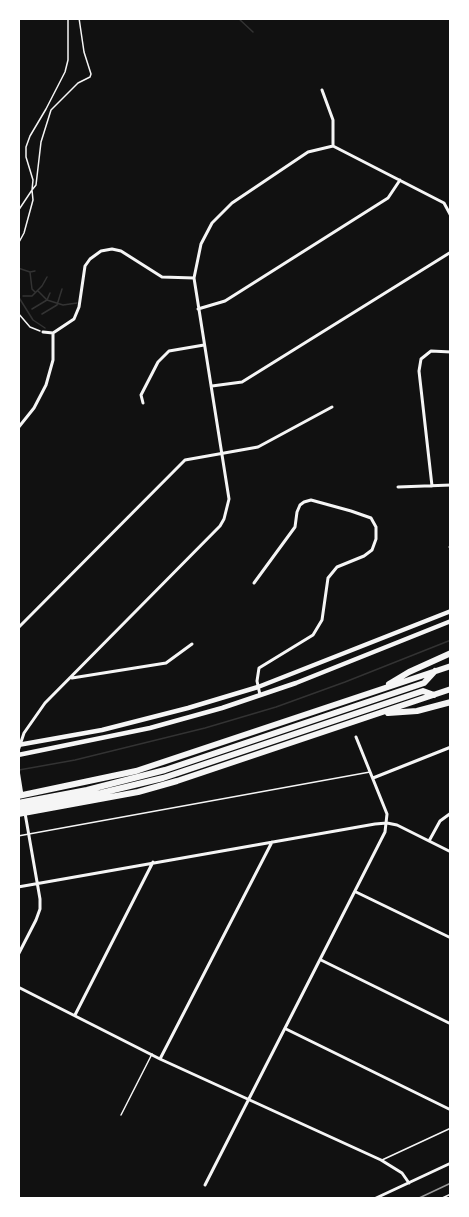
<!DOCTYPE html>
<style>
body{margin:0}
#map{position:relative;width:469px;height:1217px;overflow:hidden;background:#111;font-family:Lato,sans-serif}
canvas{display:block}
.frame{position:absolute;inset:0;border:20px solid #fff;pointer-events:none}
</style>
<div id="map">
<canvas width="469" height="1217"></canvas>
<div class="frame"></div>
</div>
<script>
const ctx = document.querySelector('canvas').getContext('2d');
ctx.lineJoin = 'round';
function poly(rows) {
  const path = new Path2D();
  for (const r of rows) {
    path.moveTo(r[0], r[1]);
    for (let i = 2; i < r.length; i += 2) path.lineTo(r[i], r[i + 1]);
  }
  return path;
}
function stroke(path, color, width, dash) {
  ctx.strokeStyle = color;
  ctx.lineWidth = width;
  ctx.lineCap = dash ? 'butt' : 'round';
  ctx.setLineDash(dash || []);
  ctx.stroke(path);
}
stroke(poly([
 [238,18,253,32],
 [18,268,30,272,35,271],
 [30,272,32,289,35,292],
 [38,291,47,300,63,305,77,303],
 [18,296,33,320,45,328],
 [23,296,32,296,42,286,47,277],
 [32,309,47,300,50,293],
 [42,314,57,305,62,289],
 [19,770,75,760,205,728,276,707,345,682,451,640]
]), '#333', 1.5);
stroke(poly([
 [18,211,32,190,33,180,26,157,26,147,30,136,46,109,65,72,68,60,68,18],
 [18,244,24,233,33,200,32,190,36,185,41,142,51,110,78,83,90,77,91,74,84,52,79,18],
 [18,313,30,327,40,331],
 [440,1199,451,1194]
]), '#f5f5f5', 1.5);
stroke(poly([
 [18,836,370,772],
 [121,1115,152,1054],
 [382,1160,451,1128]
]), '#f5f5f5', 1.5);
stroke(poly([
 [322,90,333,120,333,146,444,203,451,216],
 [198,309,225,301,388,198,400,180],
 [43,332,53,333,74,319,79,307,85,266,90,259,101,251,112,249,121,251,162,277,194,278],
 [212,386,242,382,451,252],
 [143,403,141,395,158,362,169,351,204,345],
 [18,428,34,408,46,385,53,360,53,333],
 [432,486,419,371,421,359,431,351,451,352],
 [398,487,451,485],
 [450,547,451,546],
 [254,583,295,527,297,512,300,505,304,502,311,500,351,511,371,518,376,527,376,539,372,550,364,556,337,567,328,578,322,620,313,635,259,668,257,681,260,695],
 [18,628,185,460,258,447,332,407],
 [72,678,166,663,192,644],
 [18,751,24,733,45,703,220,526,224,519,229,499,194,278,201,244,212,223,232,203,308,152,333,146],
 [18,770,22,795],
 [373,778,451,747],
 [429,841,440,821,451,813],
 [18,887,375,824,387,823,397,825,451,852],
 [356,892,451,938],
 [18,955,36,920,40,909,40,899,25,813],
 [321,960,451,1024],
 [18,987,160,1059,381,1160,402,1173,409,1183],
 [75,1015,153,862],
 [286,1029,451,1110],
 [160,1059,272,842],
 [205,1185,385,832,387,814,356,737],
 [374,1199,451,1163]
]), '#f5f5f5', 3);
stroke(poly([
 [18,745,102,730,188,708,258,687,451,611],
 [18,755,150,728,222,708,296,683,451,621]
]), '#f5f5f5', 4.5);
stroke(poly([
 [389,684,409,672,451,653],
 [388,713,417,711,451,702],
 [18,796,136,771,451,666],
 [18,803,87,790,165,770,424,683,435,671],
 [18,808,101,793,163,778,423,691,434,695],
 [18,814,138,792,177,781,451,689]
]), '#f5f5f5', 6);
stroke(poly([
 [417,1199,451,1183]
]), '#9a9a9a', 1.5);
</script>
